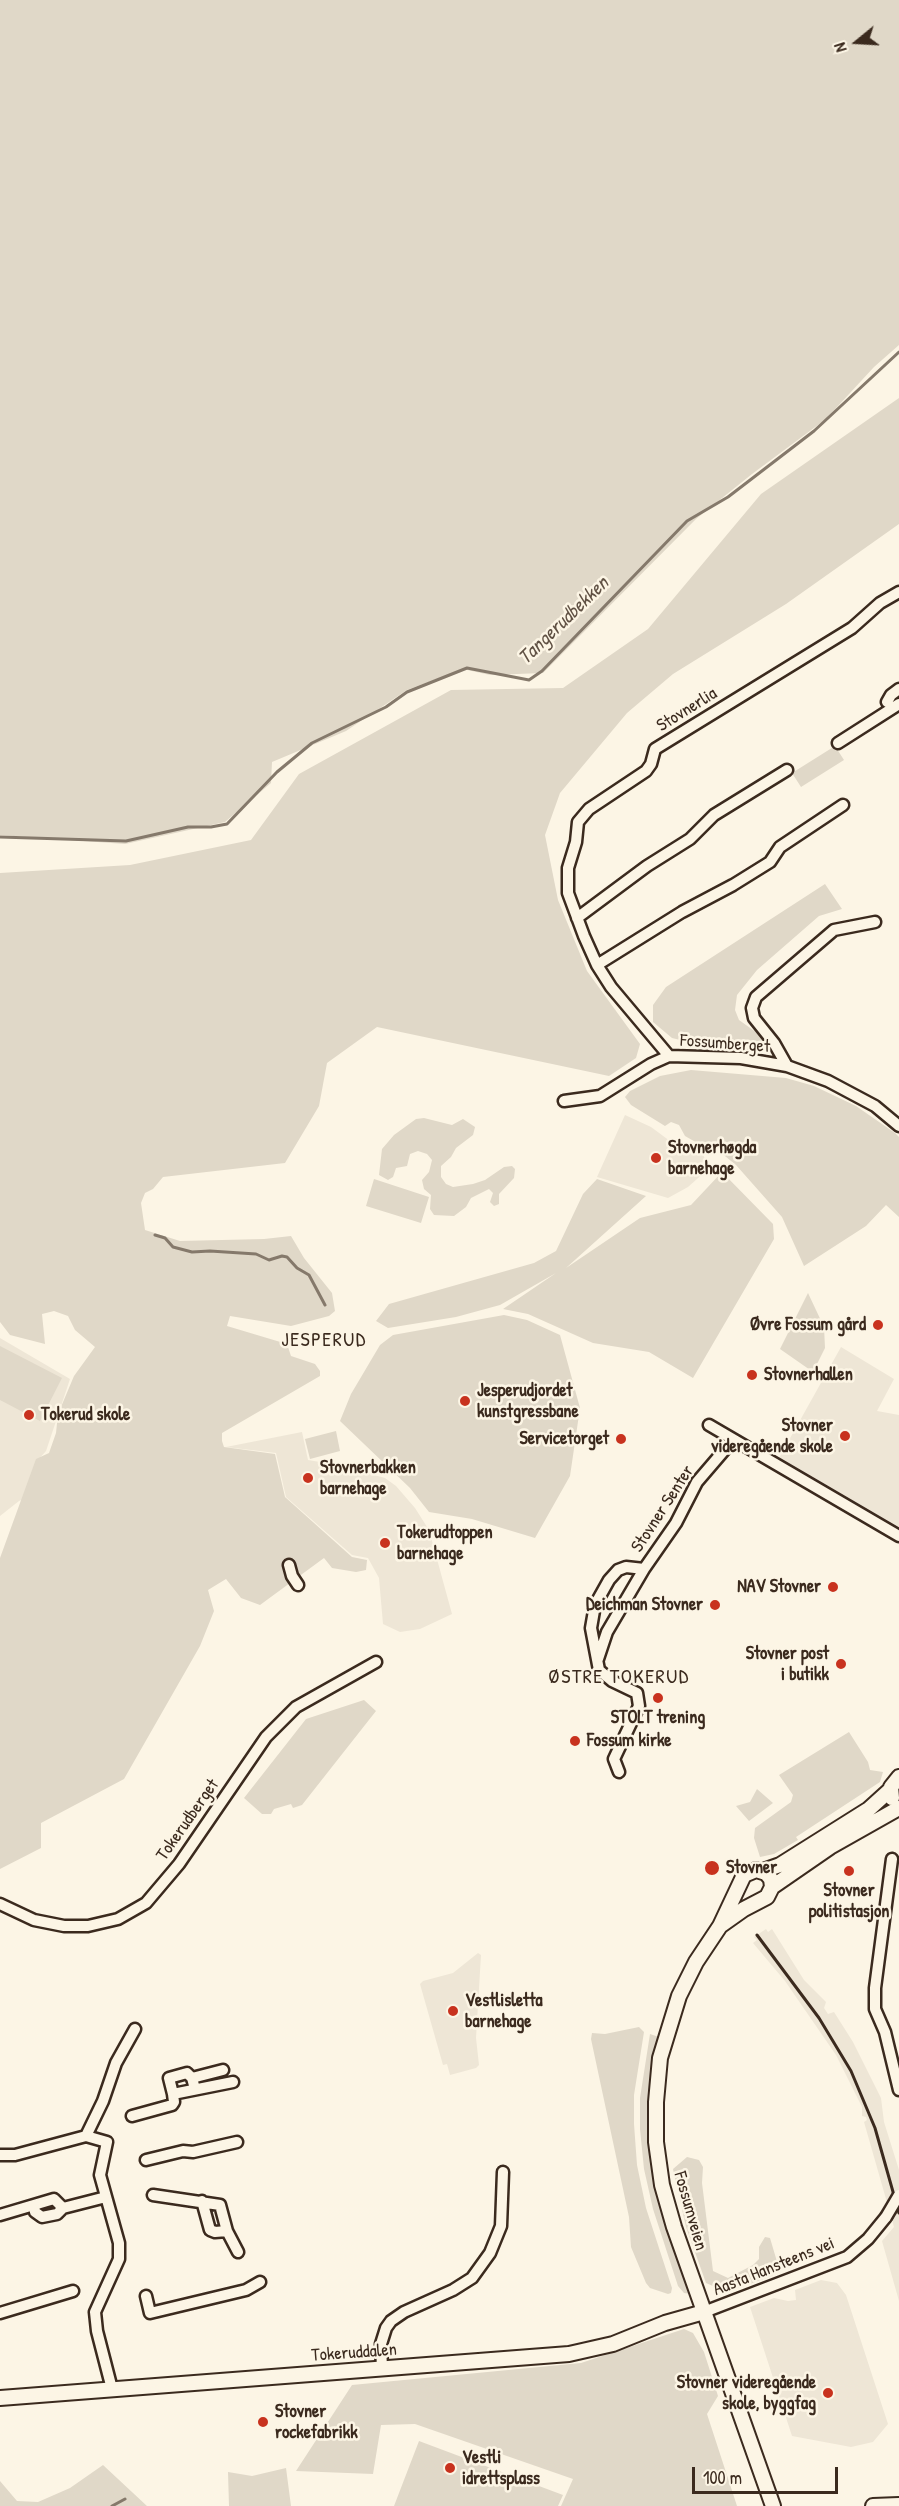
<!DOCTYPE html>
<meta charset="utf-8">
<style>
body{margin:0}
#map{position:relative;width:899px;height:2506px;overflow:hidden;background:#fcf5e5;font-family:"Patrick Hand",sans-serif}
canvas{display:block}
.north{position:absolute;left:827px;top:12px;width:60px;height:60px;-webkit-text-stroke:4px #fcf5e5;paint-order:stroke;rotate:252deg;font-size:16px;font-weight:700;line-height:24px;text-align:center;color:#3b2a1e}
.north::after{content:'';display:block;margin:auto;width:21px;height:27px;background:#3b2a1e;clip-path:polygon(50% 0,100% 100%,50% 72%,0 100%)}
.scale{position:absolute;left:692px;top:2467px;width:146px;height:27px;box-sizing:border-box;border:3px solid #3b2a1e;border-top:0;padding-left:8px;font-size:18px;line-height:21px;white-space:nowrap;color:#3b2a1e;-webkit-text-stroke:4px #fcf5e5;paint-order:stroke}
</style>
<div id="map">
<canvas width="899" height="2506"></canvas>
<div class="north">N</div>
<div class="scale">100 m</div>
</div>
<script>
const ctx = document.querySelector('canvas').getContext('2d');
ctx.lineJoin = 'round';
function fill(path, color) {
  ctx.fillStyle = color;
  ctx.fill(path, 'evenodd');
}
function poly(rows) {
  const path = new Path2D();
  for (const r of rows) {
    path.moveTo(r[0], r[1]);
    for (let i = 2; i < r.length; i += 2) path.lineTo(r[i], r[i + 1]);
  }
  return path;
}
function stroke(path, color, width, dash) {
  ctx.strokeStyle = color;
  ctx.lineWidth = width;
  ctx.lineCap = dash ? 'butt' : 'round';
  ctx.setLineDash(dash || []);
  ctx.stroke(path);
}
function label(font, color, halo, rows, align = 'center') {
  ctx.font = font + ' "Patrick Hand",sans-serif';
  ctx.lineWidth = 5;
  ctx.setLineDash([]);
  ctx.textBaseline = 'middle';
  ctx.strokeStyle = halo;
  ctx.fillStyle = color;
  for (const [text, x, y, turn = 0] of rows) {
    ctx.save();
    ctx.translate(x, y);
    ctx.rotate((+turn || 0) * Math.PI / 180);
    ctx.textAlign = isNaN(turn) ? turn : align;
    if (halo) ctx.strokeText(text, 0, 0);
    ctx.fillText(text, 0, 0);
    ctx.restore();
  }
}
fill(poly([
 [625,1115,651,1127,674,1144,702,1153,708,1164,706,1171,688,1187,668,1198,597,1177],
 [0,1338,70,1379,46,1451,37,1461,37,1494,19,1501,0,1516],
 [841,1347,894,1379,877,1411,899,1415,899,1527,779,1458],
 [302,1432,308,1460,338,1465,385,1478,396,1486,415,1508,429,1530,452,1614,420,1629,400,1632,383,1624,379,1578,368,1558,352,1555,286,1497,276,1453,226,1447],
 [766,1929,768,1932,772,1929,804,1980,826,2002,824,2008,828,2014,834,2012,853,2042,881,2098,884,2122,899,2170,899,2301,882,2241,894,2227,864,2122,867,2120,866,2117,862,2116,862,2107,836,2055,785,1981,753,1943,757,1940,754,1937],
 [478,1953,481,1955,476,2038,479,2065,476,2068,450,2075,447,2064,443,2065,420,1984,423,1981,453,1973],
 [821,2280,837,2283,846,2295,888,2424,873,2442,851,2447,792,2436,750,2307,774,2298,788,2301,796,2300,795,2290]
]), '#eee6d6');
fill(poly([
 [0,0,899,0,899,345,874,367,826,419,752,474,696,519,543,673,490,675,463,669,407,690,346,731,272,762,271,783,225,822,125,844,0,835],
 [899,398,899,524,786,604,673,674,627,713,560,793,545,835,558,900,587,971,640,1044,636,1058,609,1076,377,1027,327,1063,319,1106,285,1163,163,1177,153,1189,145,1193,141,1203,145,1230,180,1241,264,1239,291,1236,304,1258,332,1293,335,1311,329,1316,291,1326,230,1316,227,1326,287,1344,291,1356,315,1364,320,1371,320,1376,222,1433,222,1441,224,1447,275,1454,285,1497,352,1557,367,1560,366,1570,356,1572,332,1568,324,1558,260,1605,241,1598,226,1579,208,1590,214,1611,200,1646,124,1779,41,1823,41,1848,0,1869,0,1558,36,1459,49,1453,56,1433,58,1414,74,1376,95,1347,75,1330,68,1316,54,1311,42,1314,45,1344,10,1335,0,1322,0,873,130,865,251,840,299,774,451,690,563,688,648,629,761,494],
 [835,746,844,760,801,787,792,773],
 [825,884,842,909,819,916,757,970,737,995,735,1010,739,1020,760,1035,773,1050,769,1052,701,1045,672,1038,653,1022,653,1005,666,987],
 [691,1070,786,1078,814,1086,856,1106,895,1133,899,1137,899,1217,886,1205,866,1226,804,1266,782,1217,736,1165,715,1148,699,1144,685,1136,679,1125,671,1122,665,1126,631,1105,625,1097,630,1091,660,1076],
 [424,1118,452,1125,463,1119,475,1127,473,1135,456,1148,451,1157,441,1166,441,1177,446,1184,453,1187,473,1184,485,1180,504,1167,512,1166,515,1169,514,1178,499,1194,499,1204,494,1206,490,1202,493,1193,489,1189,471,1198,466,1207,454,1216,434,1215,430,1209,431,1195,424,1189,422,1180,429,1172,432,1160,427,1154,418,1151,410,1154,407,1166,396,1168,393,1177,388,1180,379,1175,382,1149,394,1135,416,1119],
 [722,1172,773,1224,774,1239,693,1378,649,1352,593,1343,528,1314,503,1309,556,1273,500,1305,456,1317,388,1328,376,1321,389,1304,534,1263,556,1251,583,1194,597,1179,646,1196,566,1268,640,1218,691,1205],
 [374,1179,429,1197,421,1223,366,1206],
 [808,1293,824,1327,825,1348,813,1372,780,1349],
 [504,1315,527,1320,560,1335,580,1408,570,1476,535,1538,472,1519,429,1512,410,1488,340,1421,351,1394,380,1345,393,1335],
 [0,1346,62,1378,40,1421,0,1400],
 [336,1431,340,1451,310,1459,305,1439],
 [364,1700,376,1711,302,1805,293,1808,291,1804,274,1809,271,1814,262,1814,244,1798,306,1719],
 [849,1732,868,1762,870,1770,883,1772,880,1782,796,1837,798,1840,774,1854,760,1857,754,1838,755,1828,791,1802,793,1795,779,1775],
 [757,1789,773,1803,749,1821,736,1806,750,1802],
 [639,2027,644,2032,634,2095,634,2124,637,2165,646,2208,672,2288,671,2293,668,2294,650,2288,646,2283,631,2247,629,2217,591,2039,592,2033,605,2034],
 [650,2034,659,2037,650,2096,691,2294,684,2293,678,2286,653,2209,644,2169,640,2129,640,2098],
 [687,2157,699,2160,703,2167,702,2183,713,2271,728,2278,753,2265,759,2259,759,2247,765,2237,770,2238,778,2265,772,2276,727,2292,706,2283,686,2227,673,2169],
 [684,2329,693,2333,704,2352,718,2396,707,2414,737,2506,561,2506,573,2479,415,2424,381,2425,373,2474,296,2471,352,2385,581,2363],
 [419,2441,563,2495,558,2506,394,2506],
 [103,2465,147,2506,0,2506,0,2481,17,2501,38,2502,70,2488],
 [286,2468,291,2506,229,2506,228,2472,252,2476]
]), '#e0d8c8');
stroke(poly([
 [0,837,126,841,188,827,211,827,227,824,277,772,312,743,386,707,407,692,467,668,529,680,542,671,687,521,728,497,814,431,899,352],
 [155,1235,165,1238,173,1247,192,1252,210,1251,256,1254,269,1260,282,1256,287,1257,297,1268,309,1275,325,1305],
 [112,2506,125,2499]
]), '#85796b', 3);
const street = poly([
 [887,702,891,695,899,689],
 [838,743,899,704],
 [577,918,647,866,690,839,714,815,787,770],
 [597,965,682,912,733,885,770,862,780,847,843,805],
 [669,1056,611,987,597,965,584,936,568,893,568,868,576,842,578,822,589,809,646,771,651,764,655,749,852,628,880,603,899,592],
 [787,1066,774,1043,754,1018,752,1008,756,997,834,930,875,922],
 [564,1101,600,1096,651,1064,669,1056,741,1058,787,1066,828,1081,875,1106,899,1126],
 [709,1425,899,1536],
 [289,1565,292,1576,298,1585],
 [598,1659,607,1632,644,1569],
 [619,1772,614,1759,639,1706,637,1693,612,1681,599,1670,591,1628,595,1605,609,1580,618,1570,626,1567,644,1569,676,1523,697,1482,733,1440],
 [892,1859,875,1988,875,2009,885,2032,899,2090],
 [0,1904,34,1920,64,1926,88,1926,118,1919,146,1903,179,1864,266,1737,296,1707,376,1662],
 [192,2078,223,2070],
 [173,2094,169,2078,187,2073,192,2078,195,2089],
 [132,2116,172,2105,174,2102,173,2094,233,2082],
 [86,2136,107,2142,100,2175,119,2243,119,2259,95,2312,97,2331,112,2389],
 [0,2155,15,2155,86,2136,103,2101,116,2063,135,2029],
 [146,2160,183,2151,193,2152,237,2142],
 [153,2195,220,2205,227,2231,238,2252],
 [202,2201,210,2230,215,2232,227,2231],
 [34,2205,35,2212,42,2217,57,2214,63,2208,106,2197],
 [0,2215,54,2199,63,2208],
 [146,2296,150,2313,246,2290,260,2282],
 [704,2312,847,2257,868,2239,886,2217],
 [0,2313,73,2291],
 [382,2369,381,2344,386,2328,391,2321,404,2312,453,2290,472,2278,490,2253,501,2226,503,2172]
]);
const secondary = poly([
 [892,1798,891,1787,899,1777],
 [763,1871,780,1865,869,1809,890,1790],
 [772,1887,830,1847,899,1808],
 [720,1926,744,1909,767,1897,772,1887,771,1879,766,1873,756,1870,744,1875,720,1926,696,1962,679,1996,660,2058,656,2102,656,2142,662,2185,674,2227,773,2506],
 [0,2398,569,2354,613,2344,665,2323,704,2312],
 [873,2506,899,2505]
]);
stroke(street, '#3b2a1e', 15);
stroke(secondary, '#3b2a1e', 18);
stroke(street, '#fcf5e5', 10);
stroke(secondary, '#fcf5e5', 14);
stroke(poly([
 [757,1935,819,2018,851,2071,875,2128,899,2213]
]), '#3b2a1e', 3);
const streetBridge = poly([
 [886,2217,899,2195]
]);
stroke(streetBridge, '#3b2a1e', 15, []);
stroke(streetBridge, '#fcf5e5', 10);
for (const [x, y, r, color] of [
 [656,1158,6,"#c8321e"],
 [878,1325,6,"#c8321e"],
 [752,1375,6,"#c8321e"],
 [465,1401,6,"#c8321e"],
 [29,1415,6,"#c8321e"],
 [845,1436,6,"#c8321e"],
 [621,1439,6,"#c8321e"],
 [308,1478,6,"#c8321e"],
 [385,1543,6,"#c8321e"],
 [833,1587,6,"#c8321e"],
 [715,1605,6,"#c8321e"],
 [841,1664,6,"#c8321e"],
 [658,1698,6,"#c8321e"],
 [575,1741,6,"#c8321e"],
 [712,1868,8,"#c8321e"],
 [849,1871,6,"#c8321e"],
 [453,2011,6,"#c8321e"],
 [828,2393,6,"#c8321e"],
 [263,2422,6,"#c8321e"],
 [450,2468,6,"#c8321e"]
]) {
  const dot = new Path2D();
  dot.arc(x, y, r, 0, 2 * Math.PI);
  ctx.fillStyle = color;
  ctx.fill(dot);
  stroke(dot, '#fcf5e5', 2);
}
label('18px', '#3b2a1e', '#fcf5e5', [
 ["Stovnerlia",687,710,-32],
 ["Fossumberget",725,1044,4],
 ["Stovner Senter",663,1509,-57],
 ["Tokerudberget",188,1820,-55],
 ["Fossumveien",690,2211,74],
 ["Aasta Hansteens vei",774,2267,-22],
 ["Tokeruddalen",354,2353,-4]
]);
label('bold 18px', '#3b2a1e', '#fcf5e5', [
 ["Stovnerhøgda",668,1148],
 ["barnehage",668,1169],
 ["Øvre Fossum gård",866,1325,"right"],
 ["Stovnerhallen",764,1375],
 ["Jesperudjordet",477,1391],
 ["kunstgressbane",477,1412],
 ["Tokerud skole",41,1415],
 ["Stovner",833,1426,"right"],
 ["videregående skole",833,1447,"right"],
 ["Servicetorget",609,1439,"right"],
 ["Stovnerbakken",320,1468],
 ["barnehage",320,1489],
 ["Tokerudtoppen",397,1533],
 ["barnehage",397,1554],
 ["NAV Stovner",821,1587,"right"],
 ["Deichman Stovner",703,1605,"right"],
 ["Stovner post",829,1654,"right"],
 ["i butikk",829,1675,"right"],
 ["STOLT trening",658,1718,"center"],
 ["Fossum kirke",587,1741],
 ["Stovner",726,1868],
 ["Stovner",849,1891,"center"],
 ["politistasjon",849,1912,"center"],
 ["Vestlisletta",465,2001],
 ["barnehage",465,2022],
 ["Stovner videregående",816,2383,"right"],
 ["skole, byggfag",816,2404,"right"],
 ["Stovner",275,2412],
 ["rockefabrikk",275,2433],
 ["Vestli",462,2458],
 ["idrettsplass",462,2479]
], 'left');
label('italic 20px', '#605144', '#fcf5e5', [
 ["Tangerudbekken",564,621,-44]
]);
ctx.letterSpacing = '1.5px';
label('20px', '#3b2a1e', '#fcf5e5', [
 ["JESPERUD",324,1341],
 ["ØSTRE TOKERUD",619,1678]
]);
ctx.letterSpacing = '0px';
</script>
